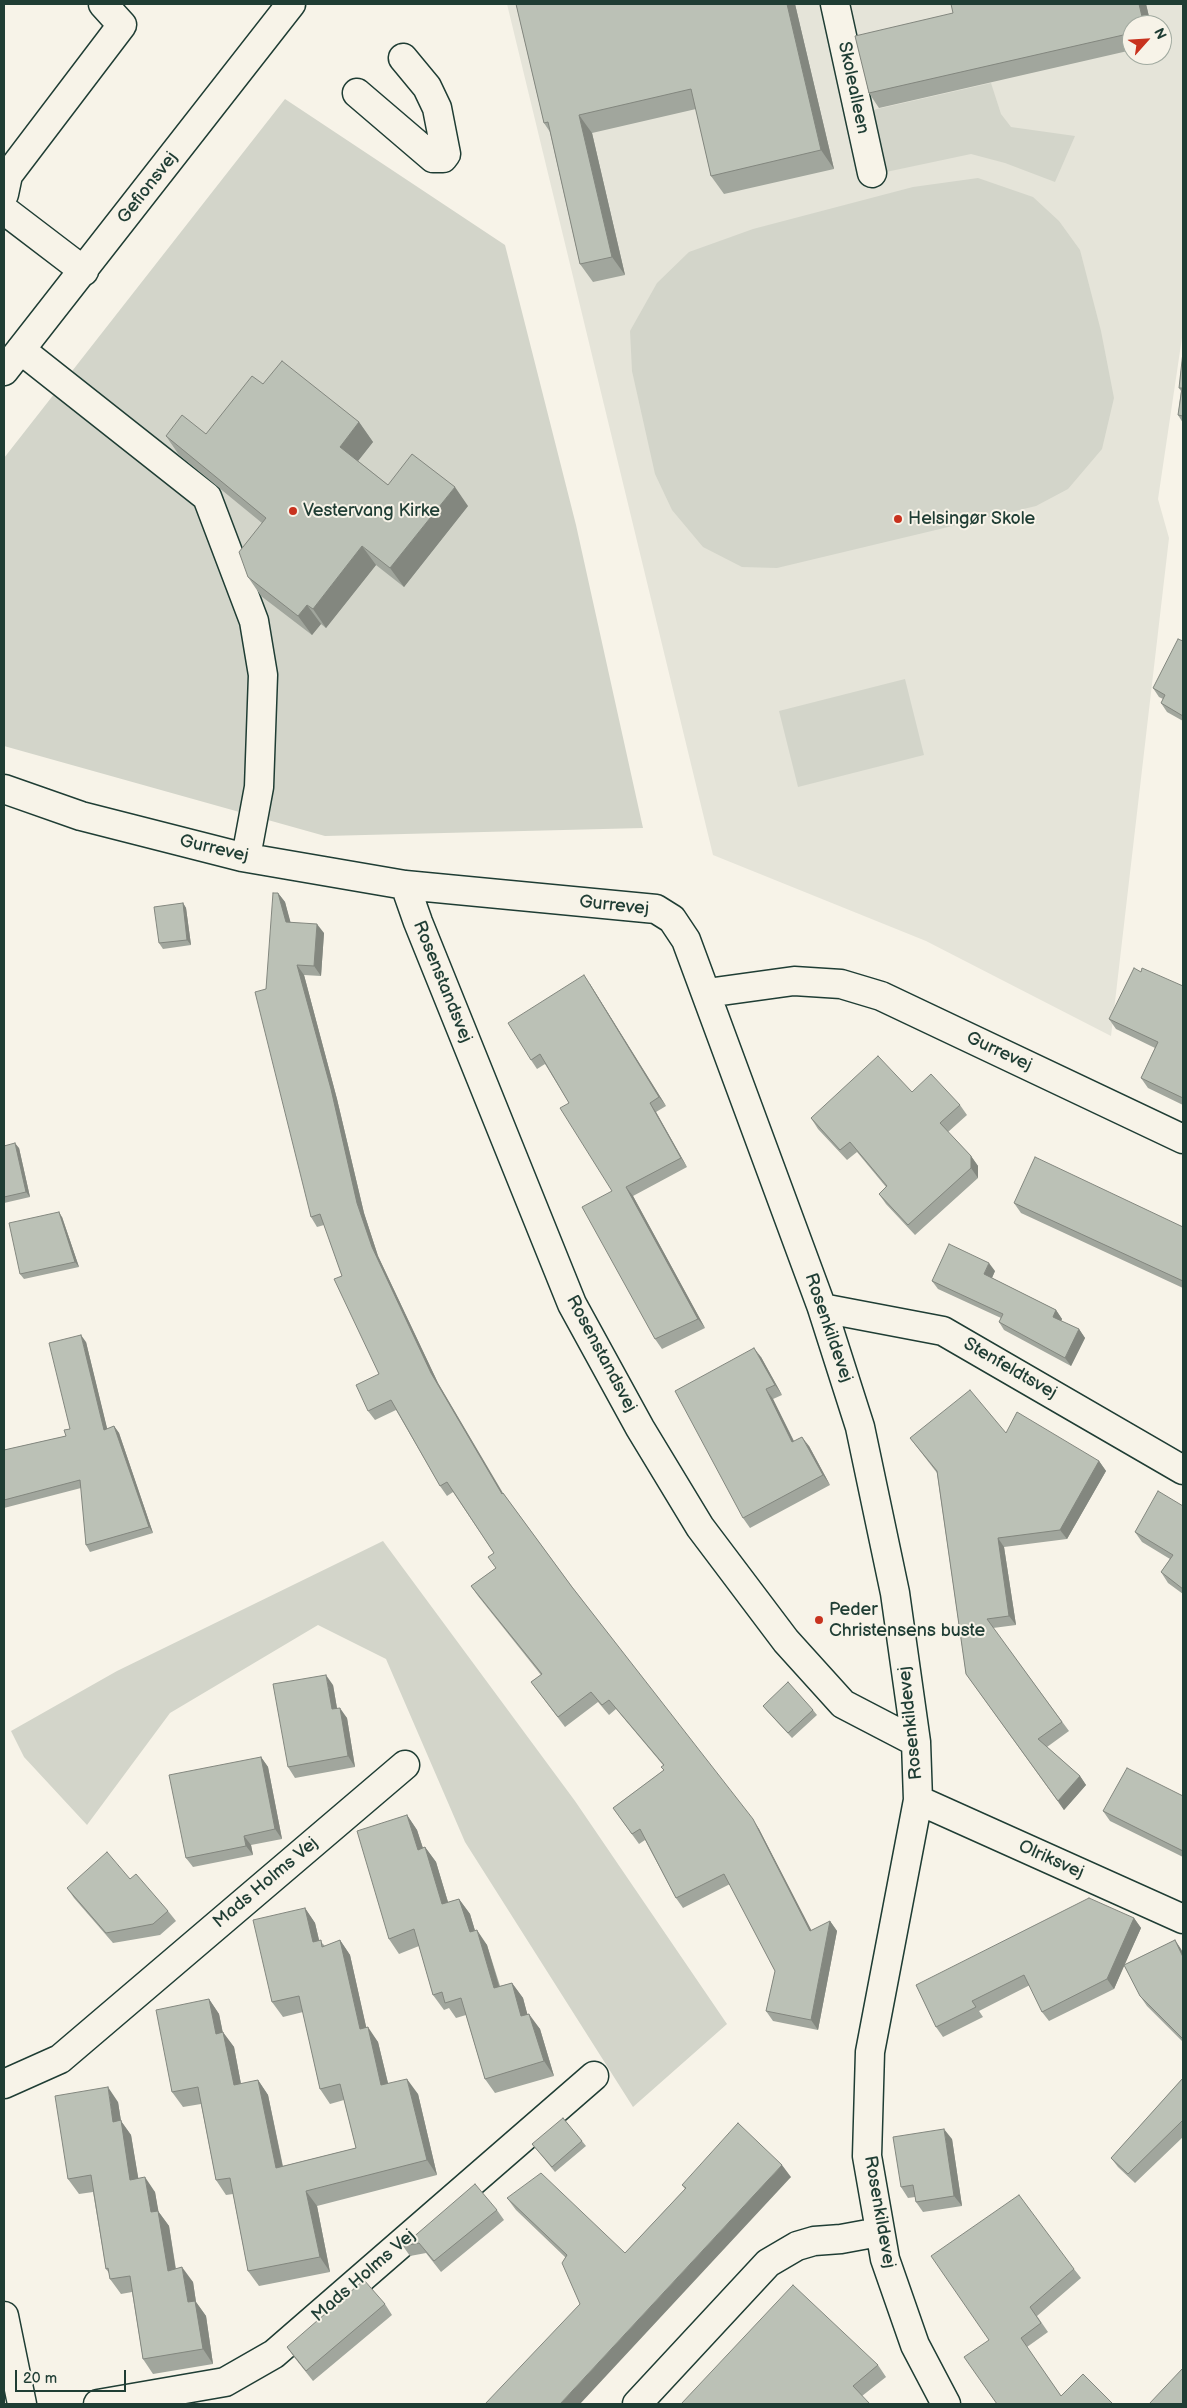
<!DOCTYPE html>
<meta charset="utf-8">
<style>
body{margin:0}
#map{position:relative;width:1187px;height:2408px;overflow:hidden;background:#f7f3e8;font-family:"Balsamiq Sans",sans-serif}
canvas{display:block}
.frame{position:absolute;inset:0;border:5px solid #1f3d34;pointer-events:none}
.north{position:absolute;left:1122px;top:15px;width:50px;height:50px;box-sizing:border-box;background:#f7f3e8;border:1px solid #a1aaa0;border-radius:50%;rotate:64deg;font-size:14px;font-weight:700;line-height:20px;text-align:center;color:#1f3d34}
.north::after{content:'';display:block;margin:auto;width:18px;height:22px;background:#c8321e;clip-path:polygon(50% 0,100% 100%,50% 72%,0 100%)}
.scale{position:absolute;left:15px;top:2370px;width:111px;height:22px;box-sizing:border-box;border:2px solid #1f3d34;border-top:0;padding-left:6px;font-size:15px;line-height:18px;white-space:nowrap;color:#1f3d34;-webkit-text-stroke:4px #f7f3e8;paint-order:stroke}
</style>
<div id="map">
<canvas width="1187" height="2408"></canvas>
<div class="frame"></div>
<div class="north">N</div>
<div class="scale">20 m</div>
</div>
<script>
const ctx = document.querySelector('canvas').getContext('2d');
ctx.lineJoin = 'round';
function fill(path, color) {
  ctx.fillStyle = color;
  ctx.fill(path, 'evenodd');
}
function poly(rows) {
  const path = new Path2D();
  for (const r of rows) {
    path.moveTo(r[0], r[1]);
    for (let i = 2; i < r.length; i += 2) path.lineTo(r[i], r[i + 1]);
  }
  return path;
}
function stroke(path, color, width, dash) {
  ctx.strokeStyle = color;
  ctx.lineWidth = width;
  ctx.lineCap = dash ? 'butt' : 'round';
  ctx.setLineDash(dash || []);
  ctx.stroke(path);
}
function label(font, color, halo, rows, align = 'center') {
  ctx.font = font + ' "Balsamiq Sans",sans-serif';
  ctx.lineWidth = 4;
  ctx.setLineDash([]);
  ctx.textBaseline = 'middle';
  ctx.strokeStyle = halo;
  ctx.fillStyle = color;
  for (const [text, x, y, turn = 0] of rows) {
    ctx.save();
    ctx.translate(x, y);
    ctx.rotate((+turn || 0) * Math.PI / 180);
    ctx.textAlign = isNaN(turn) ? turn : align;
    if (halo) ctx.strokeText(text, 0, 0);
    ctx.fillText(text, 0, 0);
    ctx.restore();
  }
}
fill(poly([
 [507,4,1183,4,1183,331,1158,499,1169,538,1111,1036,926,941,713,855],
 [1132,25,1162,25,1162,55,1132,55]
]), '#e5e4d9');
fill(poly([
 [991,83,1001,114,1011,127,1075,136,1055,182,1005,163,971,154,886,172,873,110],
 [285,99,505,245,576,525,643,828,325,836,4,746,4,458],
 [978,178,1033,197,1059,221,1080,250,1101,331,1114,398,1102,449,1068,489,1036,506,777,568,742,567,703,547,672,510,655,474,632,371,630,331,657,283,689,252,753,229,913,187],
 [905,679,924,755,798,787,779,711],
 [383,1541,575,1801,727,2024,633,2107,465,1842,386,1659,318,1625,170,1713,87,1825,24,1757,11,1731,117,1671]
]), '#d3d5ca');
const minor = poly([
 [835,4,872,173],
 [357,93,433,158,443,158,446,154,437,108,427,87,403,58],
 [4,194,8,175,122,25,103,4],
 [4,210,84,271],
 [21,350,207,497,254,621,263,675,259,787,246,857],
 [4,789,81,816,242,857,405,885,656,909,672,919,686,940,822,1308,860,1427,895,1593,916,1742,918,1800,870,2052,867,2156,885,2259,915,2345,946,2404],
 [405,885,418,922,572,1304,640,1428,700,1527,786,1641,843,1704,916,1742],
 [707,993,794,981,841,984,881,996,1183,1139],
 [822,1308,943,1331,1183,1470],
 [918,1800,1183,1919],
 [4,2084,60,2059,405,1765],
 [4,2316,22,2404],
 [98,2404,225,2382,274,2354,594,2076],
 [637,2404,768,2263,797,2246,814,2241,841,2239,879,2232]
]);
const major = poly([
 [4,371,291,4]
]);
stroke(minor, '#1f3d34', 31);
stroke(major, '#1f3d34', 31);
stroke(minor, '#f7f3e8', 28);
stroke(major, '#f7f3e8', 28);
fill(poly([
 [516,4,795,4,834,169,724,194,711,176,696,109,592,133,625,275,593,282,580,264,550,132,544,123],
 [1146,4,1151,25,1132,25,1132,50,879,108,869,93,953,13],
 [1183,352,1183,423,1178,415,1181,391,1179,388],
 [263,384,359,422,373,442,358,461,388,485,468,506,404,587,376,565,326,628,321,624,312,635,261,596,248,577,262,523,179,455,166,436,206,434],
 [1183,641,1183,721,1167,712,1161,703,1163,699,1159,697,1153,688],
 [278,893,285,902,290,922,324,933,321,976,304,975,337,1099,364,1213,378,1256,438,1383,503,1493,572,1587,759,1829,811,1931,830,1921,837,1931,818,2030,773,2021,766,2011,775,1971,730,1884,683,1908,676,1898,645,1840,639,1844,613,1808,664,1770,663,1765,616,1709,609,1715,598,1702,565,1727,531,1682,541,1675,478,1596,471,1586,496,1568,494,1553,453,1492,447,1496,440,1486,396,1410,375,1420,368,1411,379,1374,342,1276,324,1225,317,1227,311,1217,266,989],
 [183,903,186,908,191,945,163,949,159,943],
 [1141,972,1183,986,1183,1105,1148,1088,1141,1078,1155,1048,1116,1029,1109,1019],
 [590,984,666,1106,656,1112,687,1167,633,1196,705,1328,662,1349,655,1339,612,1191,569,1103,545,1064,537,1069,531,1060],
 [912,1092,960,1105,967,1115,948,1132,971,1156,978,1166,978,1178,915,1235,886,1204,879,1194,886,1187,857,1152,847,1160,818,1129,811,1118],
 [4,1146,19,1148,30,1197,4,1203],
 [1014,1203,1183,1227,1183,1288,1021,1213],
 [62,1217,79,1267,24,1279,20,1274],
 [995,1271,992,1278,1056,1310,1062,1319,1061,1321,1079,1329,1085,1338,1071,1366,1004,1330,999,1322,1001,1318,938,1289,932,1281],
 [86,1342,107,1429,114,1426,119,1433,153,1533,90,1552,86,1545,81,1488,4,1508,4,1450,66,1436,70,1429],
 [761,1357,782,1395,773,1399,794,1441,809,1446,830,1485,750,1528,743,1518],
 [1006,1433,1099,1461,1106,1471,1067,1539,1004,1547,1016,1625,993,1628,1069,1731,1047,1747,1080,1776,1086,1785,1064,1810,966,1674,937,1473,910,1438],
 [1183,1506,1183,1594,1168,1583,1161,1572,1170,1559,1142,1542,1135,1532],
 [333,1685,337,1708,347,1718,355,1767,295,1778,288,1767],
 [763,1706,813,1710,817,1715,792,1738,767,1711],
 [261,1757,268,1767,282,1839,251,1845,253,1855,193,1867,186,1858],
 [1183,1796,1183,1857,1110,1821,1103,1811],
 [407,1815,417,1830,423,1848,425,1847,436,1862,448,1902,459,1899,470,1914,475,1931,487,1945,500,1986,512,1983,523,1998,527,2014,540,2029,554,2076,495,2093,485,2079,466,2015,456,2018,449,2008,444,2010,433,1995,419,1946,399,1954,389,1939],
 [130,1879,168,1911,176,1921,160,1935,113,1943,74,1898,67,1888],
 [305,1908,315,1923,319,1940,325,1946,340,1940,350,1955,366,2027,378,2042,388,2083,418,2094,437,2175,317,2206,330,2272,259,2286,248,2271,233,2194,226,2195,216,2180,201,2104,183,2107,172,2092,209,1999,219,2014,223,2033,234,2047,241,2084,258,2080,268,2095,283,2166,356,2148,344,2100,330,2104,320,2089,303,2012,283,2017,272,2002],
 [1134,1918,1141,1928,1124,1965,1175,1940,1183,1953,1183,2042,1147,2006,1140,1996,1124,1965,1114,1989,1049,2021,1042,2012,1030,1985,979,2011,983,2017,943,2037,936,2027,916,1985],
 [1183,2078,1183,2137,1135,2183,1118,2167,1111,2158],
 [118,2102,121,2121,131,2135,138,2178,155,2192,158,2211,169,2226,176,2269,193,2282,196,2302,206,2316,213,2364,153,2374,143,2359,132,2292,121,2294,110,2279,109,2273,106,2269,93,2192,79,2194,68,2179],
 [952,2139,962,2206,923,2212,916,2202,915,2197,908,2198,901,2187],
 [582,2141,586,2146,555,2172,532,2144],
 [791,2177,580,2304,565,2257,516,2210,507,2198,625,2253,685,2189,682,2185],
 [497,2210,504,2220,441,2272,426,2253,410,2256,403,2246],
 [1074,2269,1081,2278,1037,2316,1048,2332,1027,2347,1061,2396,1113,2404,997,2404,989,2340],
 [385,2304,392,2315,313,2381,294,2357,287,2347],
 [878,2365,886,2377,862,2396,681,2404]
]), '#a1a69d');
fill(poly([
 [787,4,795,4,834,169,821,150],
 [1139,4,1146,4,1151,25,1144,25],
 [579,115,592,133,625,275,612,257],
 [359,422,373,442,354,466,340,447],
 [455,487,468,506,404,587,390,568],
 [362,546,376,565,326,628,313,609],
 [307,605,321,624,312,635,298,616],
 [278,893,285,902,293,931,286,922],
 [183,903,186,908,191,945,187,940],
 [317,924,324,933,321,976,314,966],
 [297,965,304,975,337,1099,364,1213,378,1256,438,1383,509,1504,502,1494,431,1373,372,1247,357,1203],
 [584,975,590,984,666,1106,659,1097],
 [650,1103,656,1112,687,1167,681,1158],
 [15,1143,19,1148,30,1197,26,1192],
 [971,1156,978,1166,978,1178,971,1168],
 [626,1187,633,1196,705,1328,698,1319],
 [59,1212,62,1217,79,1267,75,1262],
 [989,1263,995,1271,990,1282,984,1274],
 [1056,1310,1062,1319,1059,1325,1053,1317],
 [1079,1329,1085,1338,1071,1366,1065,1358],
 [81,1335,86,1342,109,1436,104,1430],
 [754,1348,761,1357,782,1395,775,1385],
 [766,1389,773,1399,799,1452,792,1442],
 [114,1426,119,1433,153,1533,149,1527],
 [802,1437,809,1446,830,1485,823,1475],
 [1099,1461,1106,1471,1067,1539,1060,1530],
 [998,1538,1004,1547,1016,1625,1009,1616],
 [326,1675,333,1685,339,1720,332,1709],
 [340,1708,347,1718,355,1767,348,1756],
 [261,1757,268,1767,282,1839,275,1829],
 [1080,1776,1086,1785,1064,1810,1058,1801],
 [407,1815,417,1830,428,1864,418,1850],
 [753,1819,759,1829,817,1941,810,1931],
 [244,1836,251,1845,253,1855,246,1846],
 [425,1847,436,1862,453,1919,442,1904],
 [459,1899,470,1914,480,1947,470,1932],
 [305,1908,315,1923,323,1957,313,1942],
 [1134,1918,1141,1928,1114,1989,1107,1979],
 [830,1921,837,1931,818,2030,811,2020],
 [477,1930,487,1945,504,2003,494,1988],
 [340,1940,350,1955,370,2044,360,2029],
 [1175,1940,1181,1949,1183,1953,1183,1957],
 [512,1983,523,1998,532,2031,521,2016],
 [209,1999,219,2014,226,2049,216,2034],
 [529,2014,540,2029,554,2076,544,2061],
 [368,2027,378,2042,392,2100,381,2085],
 [223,2032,234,2047,244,2100,234,2085],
 [407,2079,418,2094,437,2175,427,2160],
 [258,2080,268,2095,286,2183,276,2168],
 [108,2087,118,2102,121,2121,131,2135,141,2194,130,2180,113,2122],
 [944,2129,952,2139,962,2206,954,2196],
 [782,2165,791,2177,580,2404,560,2404],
 [145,2177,155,2192,159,2214,158,2211,169,2226,178,2285,168,2271,151,2212],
 [306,2191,317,2206,330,2272,320,2257],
 [182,2267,193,2282,196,2302,206,2316,213,2364,203,2349,188,2302]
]), '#83877f');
const building = poly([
 [516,4,787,4,821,150,711,176,691,89,579,115,612,257,580,264,548,122,544,123,516,4],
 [951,4,1139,4,1144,25,1132,25,1132,33,869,93,855,36,953,13,951,4],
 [1183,352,1183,416,1178,415,1182,388,1179,388,1183,352],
 [282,361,359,422,340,447,388,485,412,454,455,487,390,568,362,546,313,609,307,605,298,616,248,577,239,552,266,518,166,436,182,415,206,434,252,376,263,384,282,361],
 [1178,639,1183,641,1183,716,1161,703,1165,695,1153,688,1178,639],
 [273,893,278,893,286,922,317,924,314,966,297,965,331,1089,357,1203,372,1247,431,1373,502,1494,503,1493,572,1587,753,1819,810,1931,830,1921,811,2020,766,2011,775,1971,724,1874,676,1898,640,1829,632,1834,613,1808,664,1770,661,1767,664,1765,609,1700,602,1705,591,1692,558,1717,531,1682,542,1674,471,1586,496,1568,488,1557,494,1553,447,1482,440,1486,391,1400,368,1411,356,1385,379,1374,334,1279,342,1276,320,1214,311,1217,255,992,266,989,273,893],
 [183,903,187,940,159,943,154,907,183,903],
 [1134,968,1141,972,1142,968,1183,986,1183,1098,1141,1078,1158,1042,1109,1019,1134,968],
 [584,975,659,1097,650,1103,681,1158,626,1187,698,1319,655,1339,582,1207,612,1191,560,1108,569,1103,540,1054,531,1060,508,1023,584,975],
 [878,1056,912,1092,931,1074,960,1105,940,1123,971,1156,971,1168,908,1225,879,1194,887,1186,850,1142,840,1150,811,1118,878,1056],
 [15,1143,26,1192,4,1197,4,1146,15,1143],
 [1035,1157,1183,1227,1183,1281,1014,1203,1035,1157],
 [59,1212,75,1262,20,1274,9,1223,59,1212],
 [949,1244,989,1263,984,1274,1056,1310,1053,1317,1079,1329,1065,1358,999,1322,1003,1314,932,1281,949,1244],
 [81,1335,104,1430,114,1426,149,1527,86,1545,80,1480,4,1500,4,1450,66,1436,64,1430,70,1429,49,1343,81,1335],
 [754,1348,775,1385,766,1389,792,1442,802,1437,823,1475,743,1518,675,1391,754,1348],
 [970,1390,1006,1433,1017,1412,1099,1461,1060,1530,998,1538,1009,1616,987,1619,1062,1722,1038,1739,1080,1776,1058,1801,966,1674,937,1471,910,1438,970,1390],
 [1158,1491,1183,1506,1183,1589,1161,1572,1173,1555,1135,1532,1158,1491],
 [326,1675,332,1709,340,1708,348,1756,288,1767,273,1684,326,1675],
 [788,1682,813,1710,788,1733,763,1706,788,1682],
 [261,1757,275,1829,244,1836,246,1846,186,1858,169,1775,261,1757],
 [1127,1768,1183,1796,1183,1851,1103,1811,1127,1768],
 [407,1815,418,1850,425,1847,442,1904,459,1899,470,1932,477,1930,494,1988,512,1983,521,2016,529,2014,544,2061,485,2079,461,1998,445,2003,442,1992,433,1995,414,1929,389,1939,357,1831,407,1815],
 [107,1852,130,1879,136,1874,168,1911,153,1924,106,1933,67,1888,107,1852],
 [1089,1898,1134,1918,1107,1979,1042,2012,1024,1975,972,2001,976,2007,936,2027,916,1985,1089,1898],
 [305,1908,313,1942,321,1940,322,1947,340,1940,360,2029,368,2027,381,2085,407,2079,427,2160,306,2191,320,2257,248,2271,230,2178,216,2180,198,2087,172,2092,156,2010,209,1999,216,2034,223,2032,234,2085,258,2080,276,2168,356,2148,340,2084,320,2089,299,1996,272,2002,253,1920,305,1908],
 [1175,1940,1183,1957,1183,2039,1140,1996,1124,1965,1175,1940],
 [1183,2078,1183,2122,1182,2121,1128,2174,1111,2158,1183,2078],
 [108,2087,113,2122,121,2120,130,2180,145,2177,151,2212,158,2211,168,2271,182,2267,188,2302,195,2301,203,2349,143,2359,130,2276,110,2279,108,2268,106,2269,91,2175,68,2179,55,2096,108,2087],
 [563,2118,582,2141,552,2167,532,2144,563,2118],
 [738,2123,782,2165,560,2404,485,2404,580,2304,562,2263,567,2255,507,2198,541,2173,625,2253,686,2188,682,2185,738,2123],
 [944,2129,954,2196,916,2202,913,2185,901,2187,893,2137,944,2129],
 [475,2184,497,2210,434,2261,419,2243,403,2246,475,2184],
 [1019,2195,1074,2269,1030,2307,1041,2323,1021,2338,1061,2396,1083,2374,1113,2404,997,2404,964,2357,989,2340,931,2256,1019,2195],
 [364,2280,385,2304,306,2371,287,2347,364,2280],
 [793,2285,878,2365,853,2386,870,2404,681,2404,793,2285],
 [1183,2368,1183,2404,1149,2404,1183,2368]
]);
fill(building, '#bbc1b6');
stroke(building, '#83877f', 1);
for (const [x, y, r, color] of [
 [293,511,5,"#c8321e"],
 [898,519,5,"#c8321e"],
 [819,1620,5,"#c8321e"]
]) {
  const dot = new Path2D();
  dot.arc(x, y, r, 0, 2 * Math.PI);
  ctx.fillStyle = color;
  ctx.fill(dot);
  stroke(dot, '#f7f3e8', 2);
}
label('18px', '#1f3d34', '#f7f3e8', [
 ["Skolealleen",853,88,78],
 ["Gefionsvej",148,188,-52],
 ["Gurrevej",214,849,13],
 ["Gurrevej",614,906,6],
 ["Rosenstandsvej",442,982,68],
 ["Gurrevej",999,1052,25],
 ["Rosenkildevej",828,1328,71],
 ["Rosenstandsvej",601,1354,62],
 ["Stenfeldtsvej",1010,1369,30],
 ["Rosenkildevej",911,1723,-96],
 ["Olriksvej",1051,1860,24],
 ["Mads Holms Vej",266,1883,-40],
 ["Rosenkildevej",879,2212,80],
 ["Mads Holms Vej",364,2276,-41]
]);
label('18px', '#1f3d34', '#f7f3e8', [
 ["Vestervang Kirke",303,511],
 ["Helsingør Skole",908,519],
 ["Peder",829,1610],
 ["Christensens buste",829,1631]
], 'left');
</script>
